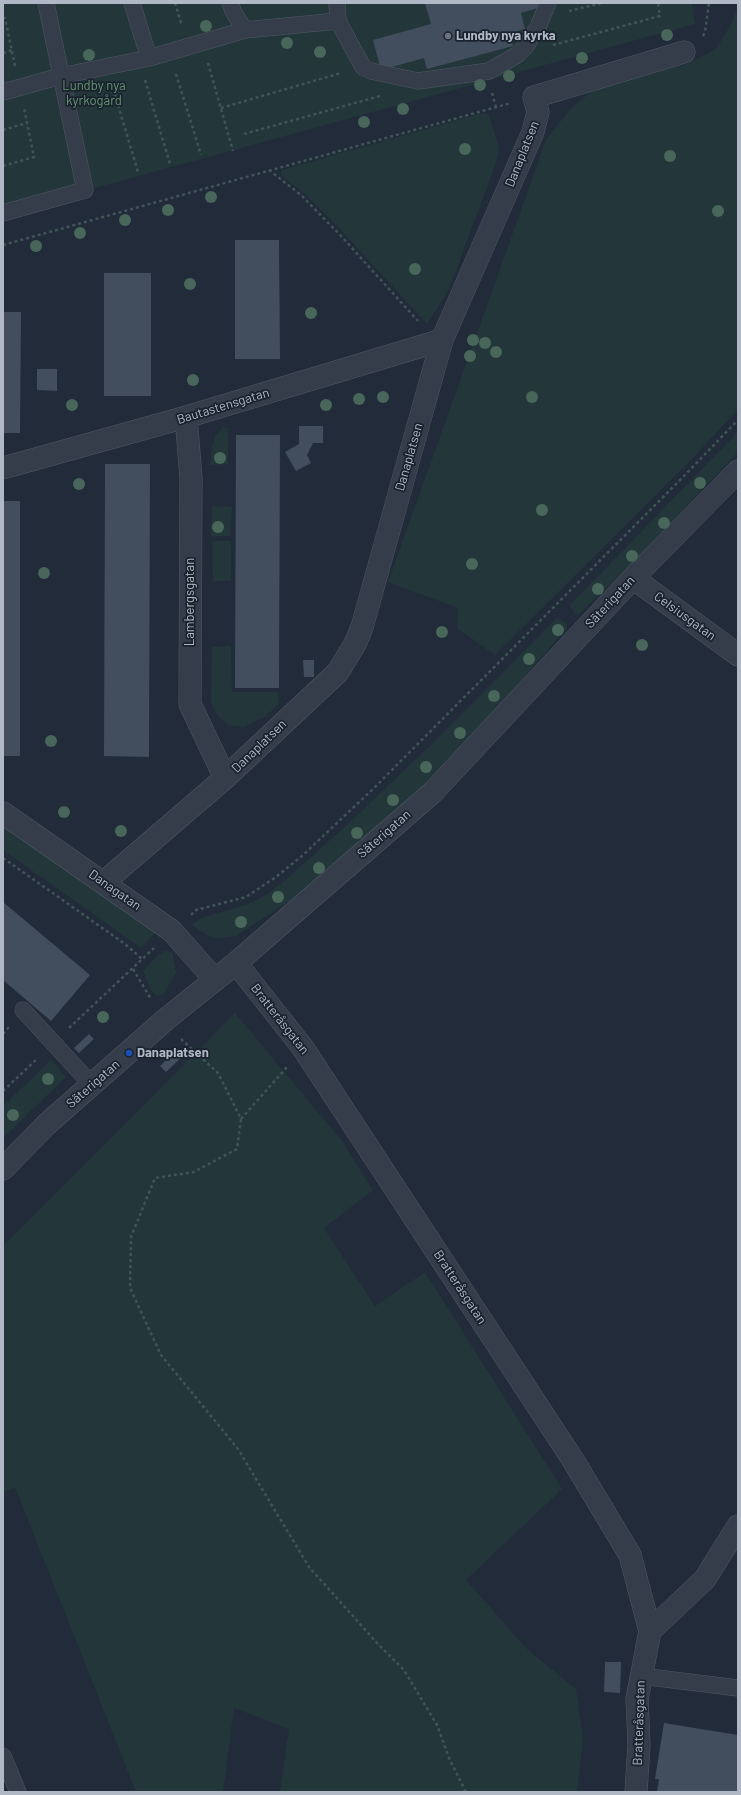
<!DOCTYPE html>
<meta charset="utf-8">
<style>
body{margin:0}
#map{position:relative;width:741px;height:1795px;overflow:hidden;background:#212b39;font-family:Barlow,sans-serif}
canvas{display:block}
.frame{position:absolute;inset:0;border:4px solid #b0b8c6;pointer-events:none}
</style>
<div id="map">
<canvas width="741" height="1795"></canvas>
<div class="frame"></div>
</div>
<script>
const ctx = document.querySelector('canvas').getContext('2d');
ctx.lineJoin = 'round';
function fill(path, color) {
  ctx.fillStyle = color;
  ctx.fill(path, 'evenodd');
}
function poly(rows) {
  const path = new Path2D();
  for (const r of rows) {
    path.moveTo(r[0], r[1]);
    for (let i = 2; i < r.length; i += 2) path.lineTo(r[i], r[i + 1]);
  }
  return path;
}
function stroke(path, color, width, dash) {
  ctx.strokeStyle = color;
  ctx.lineWidth = width;
  ctx.lineCap = dash ? 'butt' : 'round';
  ctx.setLineDash(dash || []);
  ctx.stroke(path);
}
function label(font, color, halo, rows, align = 'center') {
  ctx.font = font + ' Barlow,sans-serif';
  ctx.lineWidth = 3.5;
  ctx.setLineDash([]);
  ctx.textBaseline = 'middle';
  ctx.strokeStyle = halo;
  ctx.fillStyle = color;
  for (const [text, x, y, turn = 0] of rows) {
    ctx.save();
    ctx.translate(x, y);
    ctx.rotate((+turn || 0) * Math.PI / 180);
    ctx.textAlign = isNaN(turn) ? turn : align;
    if (halo) ctx.strokeText(text, 0, 0);
    ctx.fillText(text, 0, 0);
    ctx.restore();
  }
}
fill(poly([
 [3,3,692,3,695,24,3,213],
 [738,7,738,409,692,459,495,655,457,628,458,608,388,582,546,140,570,109,593,90,648,72,685,65,716,49,730,26],
 [483,113,487,114,489,116,497,141,499,149,496,163,449,289,427,324,338,227,307,196,281,175,281,170],
 [223,427,228,429,228,464,210,465,212,448,215,436],
 [738,432,738,452,635,560,580,613,576,615,569,606],
 [212,506,232,507,230,536,211,536],
 [212,541,231,541,231,581,213,581],
 [557,618,567,624,566,629,504,700,423,786,300,894,236,936,221,938,209,936,192,925,201,918,246,905,266,895,283,882,349,823,435,741],
 [231,646,232,692,278,692,279,704,266,716,244,727,228,725,220,718,214,710,211,701,212,647],
 [3,828,9,830,156,932,141,948,3,850],
 [165,951,172,952,176,973,163,995,157,996,152,991,143,971,158,955],
 [235,1013,342,1141,373,1190,324,1228,375,1306,425,1272,562,1489,466,1580,528,1650,576,1689,583,1740,577,1792,280,1792,289,1729,234,1708,223,1792,136,1792,15,1487,3,1492,3,1246],
 [51,1060,66,1077,3,1138,3,1106]
]), '#23373a');
fill(poly([
 [425,3,540,3,541,7,521,13,525,29,510,33,513,46,427,69,424,58,381,70,373,40,431,24],
 [235,240,279,240,280,359,235,359],
 [104,273,151,273,151,396,104,396],
 [3,312,21,312,20,433,3,433],
 [37,369,57,369,57,391,37,390],
 [299,426,323,426,323,443,313,443,307,455,311,463,296,471,285,452,299,444],
 [236,435,280,435,279,688,235,688],
 [105,464,150,464,149,757,104,756],
 [3,501,20,501,20,756,3,756],
 [303,660,314,660,314,677,304,677],
 [3,902,90,975,51,1021,3,980],
 [89,1034,94,1039,79,1053,74,1048],
 [177,1050,183,1056,166,1072,160,1066],
 [605,1662,621,1662,620,1693,604,1692],
 [664,1723,738,1735,738,1792,657,1792,659,1779,655,1779]
]), '#424e5e');
const lane = poly([
 [132,3,149,58],
 [230,3,234,13,245,30,338,21,363,67,371,71,418,81,489,71,517,55,526,46,538,27,548,3],
 [337,3,338,21],
 [3,92,61,76,149,58,245,30],
 [3,213,85,190,46,3],
 [23,1010,92,1085],
 [641,1676,738,1688],
 [3,1756,18,1792]
]);
const street = poly([
 [186,417,191,478,190,704,225,778],
 [3,468,186,417,442,340],
 [633,578,738,655],
 [3,813,172,931,215,980],
 [104,882,225,778,338,672,355,644,362,627,442,340,533,132,538,112,534,97,684,52],
 [236,963,303,1048,573,1460,630,1555,650,1631,637,1699,639,1745,636,1792],
 [3,1169,47,1124,165,1020,236,963,432,793,633,578,738,471],
 [650,1631,705,1579,738,1526]
]);
stroke(lane, '#505864', 17);
stroke(street, '#505864', 23);
stroke(poly([
 [175,3,182,26],
 [569,11,602,3],
 [3,18,5,18,15,66],
 [703,36,705,32,709,3],
 [553,45,660,16,658,3],
 [3,53,12,50],
 [208,63,233,151],
 [176,74,201,155],
 [145,80,170,164],
 [113,88,138,172],
 [492,93,496,107],
 [221,108,341,73],
 [3,130,27,123],
 [244,134,380,96],
 [3,166,34,157,24,108],
 [269,170,301,195,342,237,418,321],
 [3,245,511,103],
 [3,858,125,944,142,959],
 [191,915,196,910,246,897,276,877,303,855,373,789,683,477,738,420],
 [133,969,151,999],
 [69,1028,154,948],
 [3,1034,9,1027],
 [181,1039,218,1073,241,1119,237,1149,194,1172,155,1178,131,1237,130,1288,161,1355,238,1449,309,1567,377,1643,404,1670,437,1725,449,1758,466,1792],
 [3,1091,38,1058],
 [241,1119,287,1067]
]), '#415458', 2.5, [3, 3]);
stroke(lane, '#353d4a', 16);
stroke(street, '#353d4a', 22);
ctx.fillStyle = '#486659';
for (const [x, y] of [
 [206,26],
 [667,35],
 [287,43],
 [320,52],
 [89,55],
 [582,58],
 [509,76],
 [480,85],
 [403,109],
 [364,122],
 [465,149],
 [670,156],
 [211,197],
 [168,210],
 [718,211],
 [125,220],
 [80,233],
 [36,246],
 [415,269],
 [190,284],
 [311,313],
 [473,340],
 [485,343],
 [496,352],
 [470,356],
 [193,380],
 [383,397],
 [532,397],
 [359,399],
 [72,405],
 [326,405],
 [220,458],
 [700,483],
 [79,484],
 [542,510],
 [664,523],
 [218,527],
 [632,556],
 [472,564],
 [44,573],
 [598,589],
 [558,630],
 [442,632],
 [642,645],
 [529,659],
 [494,696],
 [460,733],
 [51,741],
 [426,767],
 [393,800],
 [64,812],
 [121,831],
 [357,833],
 [319,868],
 [278,897],
 [241,922],
 [103,1017],
 [48,1079],
 [13,1115]
]) {
  ctx.beginPath();
  ctx.arc(x, y, 6, 0, 2 * Math.PI);
  ctx.fill();
}
for (const [x, y, r, color] of [
 [448,36,4,"#6b7280"],
 [129,1053,4,"#1a4fb4"]
]) {
  const dot = new Path2D();
  dot.arc(x, y, r, 0, 2 * Math.PI);
  ctx.fillStyle = color;
  ctx.fill(dot);
  stroke(dot, '#1a222e', 1.5);
}
label('bold 13px', '#b0b8c6', '#1a222e', [
 ["Lundby nya kyrka",456,36],
 ["Danaplatsen",137,1053]
], 'left');
label('13px', '#679673', '#1a222e', [
 ["Lundby nya",94,86],
 ["kyrkogård",94,101]
]);
label('13px', '#b0b8c6', '#1a222e', [
 ["Danaplatsen",522,154,-68],
 ["Bautastensgatan",223,406,-17],
 ["Danaplatsen",409,457,-74],
 ["Lambergsgatan",190,602,-90],
 ["Säterigatan",610,602,-47],
 ["Celsiusgatan",685,616,36],
 ["Danaplatsen",259,746,-44],
 ["Säterigatan",384,834,-41],
 ["Danagatan",115,890,35],
 ["Bratteråsgatan",280,1019,52],
 ["Säterigatan",93,1084,-41],
 ["Bratteråsgatan",460,1287,57],
 ["Bratteråsgatan",639,1723,-88]
]);
</script>
